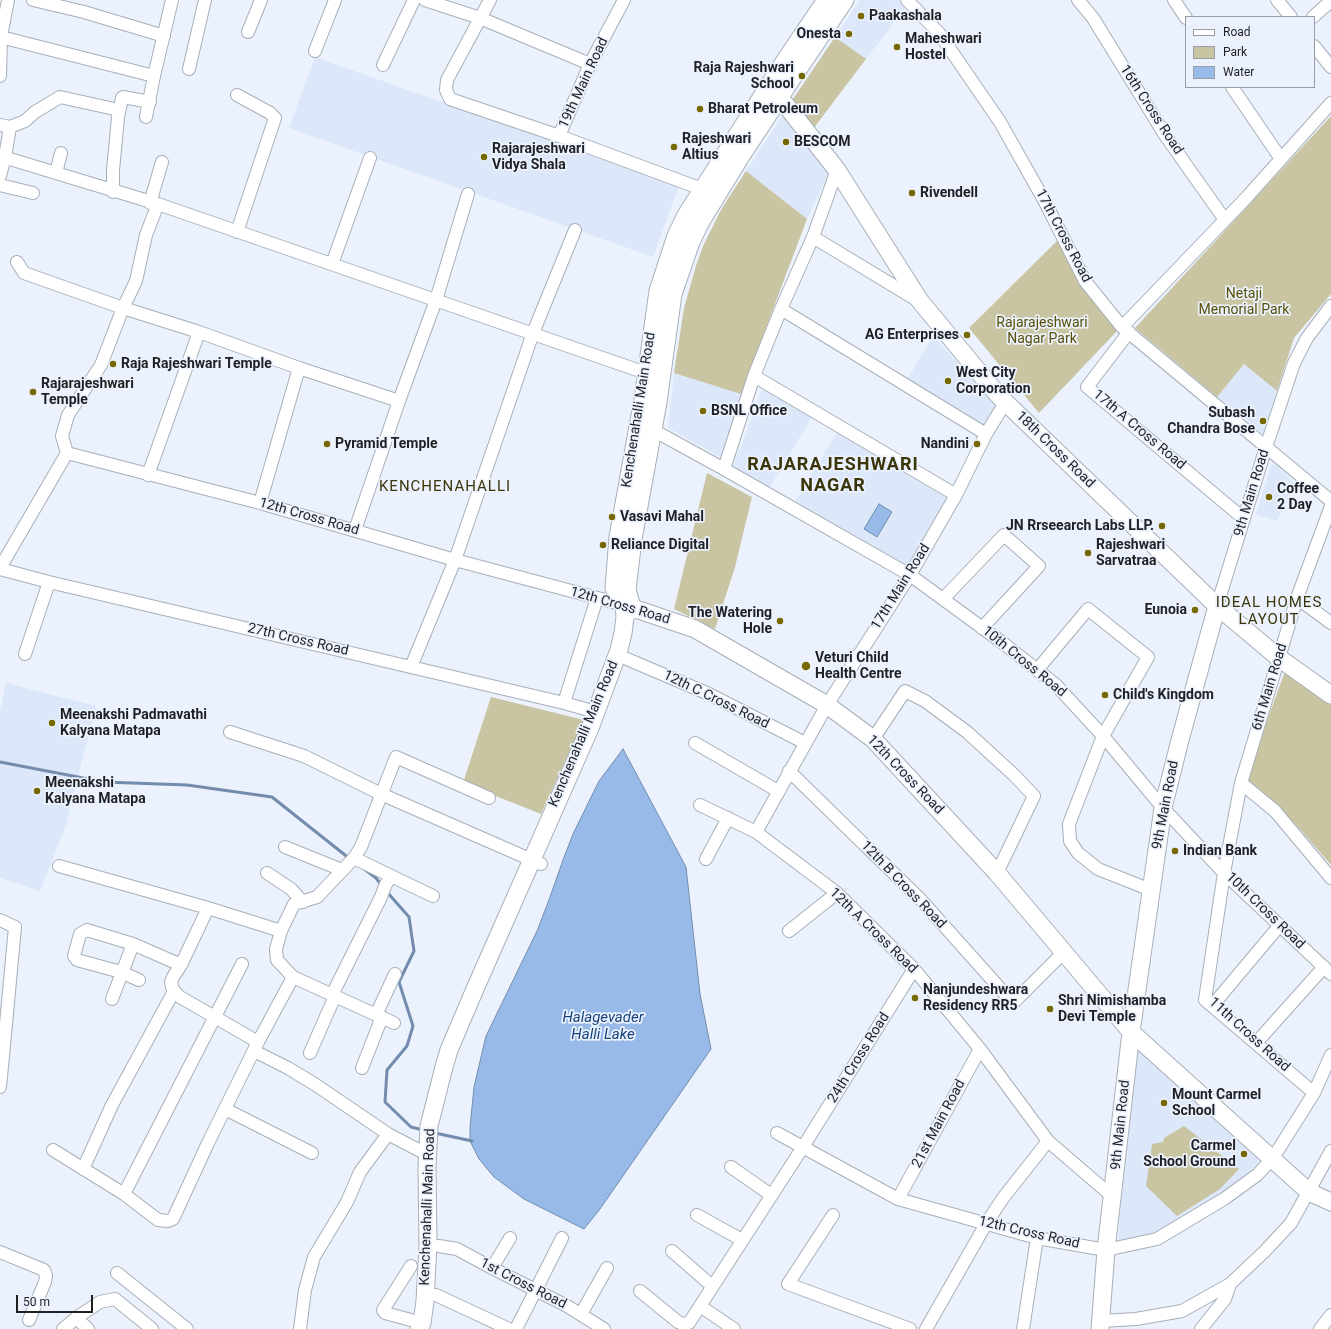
<!DOCTYPE html>
<style>
body{margin:0}
#map{position:relative;width:1331px;height:1329px;overflow:hidden;background:#ebf2fd;font-family:Roboto,sans-serif}
canvas{display:block}
.legend{position:absolute;left:1185px;top:16px;width:130px;height:72px;box-sizing:border-box;background:#ebf2fd;border:1px solid #999ea6;margin:0;padding:5px 7px;list-style:none;font-size:12px;color:#1e2024}
.legend li{display:flex;align-items:center;gap:8px;height:20px}
.legend b{width:20px;border:1px solid #999ea6}
.scale{position:absolute;left:16px;top:1295px;width:77px;height:18px;box-sizing:border-box;border:2px solid #1e2024;border-top:0;padding-left:5px;font-size:12px;line-height:14px;white-space:nowrap;color:#1e2024;-webkit-text-stroke:3px #ebf2fd;paint-order:stroke}
</style>
<div id="map">
<canvas width="1331" height="1329"></canvas>
<ul class="legend">
<li><b style="height:5px;background:#fff"></b>Road</li>
<li><b style="height:11px;background:#c9c4a2"></b>Park</li>
<li><b style="height:11px;background:#98bae8"></b>Water</li>
</ul>
<div class="scale">50 m</div>
</div>
<script>
const ctx = document.querySelector('canvas').getContext('2d');
ctx.lineJoin = 'round';
function fill(path, color) {
  ctx.fillStyle = color;
  ctx.fill(path, 'evenodd');
}
function poly(rows) {
  const path = new Path2D();
  for (const r of rows) {
    path.moveTo(r[0], r[1]);
    for (let i = 2; i < r.length; i += 2) path.lineTo(r[i], r[i + 1]);
  }
  return path;
}
function stroke(path, color, width, dash) {
  ctx.strokeStyle = color;
  ctx.lineWidth = width;
  ctx.lineCap = dash ? 'butt' : 'round';
  ctx.setLineDash(dash || []);
  ctx.stroke(path);
}
function label(font, color, halo, rows, align = 'center') {
  ctx.font = font + ' Roboto,sans-serif';
  ctx.lineWidth = 3.5;
  ctx.setLineDash([]);
  ctx.textBaseline = 'middle';
  ctx.strokeStyle = halo;
  ctx.fillStyle = color;
  for (const [text, x, y, turn = 0] of rows) {
    ctx.save();
    ctx.translate(x, y);
    ctx.rotate((+turn || 0) * Math.PI / 180);
    ctx.textAlign = isNaN(turn) ? turn : align;
    if (halo) ctx.strokeText(text, 0, 0);
    ctx.fillText(text, 0, 0);
    ctx.restore();
  }
}
fill(poly([
 [860,0,899,0,906,7,866,59,835,37],
 [315,57,679,186,653,257,289,128],
 [784,113,830,171,807,219,746,171],
 [933,336,998,406,985,428,907,380],
 [1244,364,1277,391,1264,435,1217,397],
 [674,373,741,394,722,458,668,428],
 [763,387,812,417,769,488,733,467],
 [837,432,948,499,905,570,794,503],
 [1272,462,1296,484,1277,521,1256,514],
 [6,683,96,706,65,828,40,891,0,878,0,711],
 [1136,1046,1261,1160,1237,1184,1223,1194,1174,1224,1137,1241,1118,1242,1124,1164]
]), '#dce8f9');
fill(poly([
 [835,37,866,59,813,129,791,102],
 [1331,116,1331,294,1294,338,1277,391,1244,364,1217,397,1135,328],
 [746,171,807,219,741,394,674,373,684,308,696,266,703,246,722,208],
 [1061,237,1119,329,1039,413,969,328],
 [707,473,752,497,735,567,715,629,674,609],
 [1285,671,1331,702,1331,865,1297,826,1246,779],
 [491,697,584,720,541,814,463,783],
 [1184,1126,1239,1169,1220,1189,1177,1216,1146,1186,1152,1144,1163,1142,1164,1138]
]), '#c9c4a2');
const water = poly([
 [879,504,892,512,877,537,864,529,879,504],
 [623,749,686,867,700,994,711,1049,600,1209,584,1229,524,1199,494,1177,479,1159,470,1141,470,1127,474,1087,486,1036,537,931,549,900,563,860,573,834,599,781,623,749]
]);
fill(water, '#98bae8');
stroke(water, '#738cad', 1);
stroke(poly([
 [0,762,104,782,187,785,272,797,350,859],
 [363,868,376,878,382,886],
 [387,892,409,917,414,951,399,982,413,1026,407,1046,387,1070,385,1102,411,1127,423,1130],
 [435,1133,472,1141]
]), '#738cad', 3);
const street = poly([
 [33,0,84,12,164,36],
 [425,0,480,18,590,64],
 [490,0,447,80,446,90,450,99,559,136,702,189],
 [907,0,939,33,1000,122,1044,200,1085,281,1122,327,1331,501],
 [1078,0,1093,18,1165,135,1225,220],
 [1174,0,1186,18],
 [1277,0,1291,17],
 [1313,17,1331,1],
 [248,32,261,0],
 [1,37,8,0],
 [1314,46,1331,67],
 [315,51,335,0],
 [383,65,414,0],
 [189,69,205,0],
 [0,76,1,37,154,76],
 [1232,87,1281,159],
 [237,95,270,113,275,118,237,232],
 [146,117,154,76,172,0],
 [0,125,10,127,5,157,0,176],
 [10,127,25,121,35,112,60,97,119,110],
 [559,136,590,64,624,0],
 [0,156,158,204,646,373,653,373],
 [837,170,813,237,917,300],
 [56,173,61,153],
 [0,185,33,193],
 [113,192,113,170,116,139,118,117,122,98,123,97,150,102],
 [150,203,162,162],
 [17,262,24,273,123,308,199,332,299,368,399,401,355,530],
 [332,264,370,158],
 [781,309,986,434],
 [1122,327,1247,197,1331,103],
 [1129,332,1087,387,1244,519],
 [754,376,956,495],
 [399,401,436,300,468,194],
 [653,430,724,469,910,575,1003,643,1056,685,1103,736,1163,808,1224,873,1331,974],
 [67,453,260,503,455,560,624,605],
 [724,469,754,376,781,309,813,237],
 [148,475,199,332],
 [260,503,299,368],
 [0,568,67,453,62,436,68,415,101,365,123,308,136,281,146,235,158,204],
 [0,569,49,582,564,703,596,712],
 [1297,598,1331,623],
 [943,599,1004,535,1039,566,982,628],
 [1217,606,1266,447,1294,363,1307,338,1331,306],
 [25,654,49,582],
 [627,659,709,694,805,743],
 [411,667,455,560,533,333,575,230],
 [1037,670,1088,609,1148,657,1103,736,1069,824,1070,841,1078,853,1098,869,1151,890],
 [564,703,597,598],
 [230,732,304,756,381,794,541,864],
 [873,739,905,691,925,701,967,732,1014,775,1034,796,997,873],
 [695,743,778,791],
 [789,771,921,900,1013,1003,1064,952],
 [1241,783,1275,811,1331,878],
 [700,805,756,832,837,893,914,969,980,1049,1048,1141,1113,1197],
 [756,832,827,705,910,575,956,495,986,434,1005,403],
 [285,847,342,870],
 [706,859,728,818],
 [59,866,208,908,281,931],
 [267,873,291,889,303,902],
 [391,876,433,896],
 [208,908,181,965,173,977,171,982,172,987,174,991,180,997,258,1042],
 [0,920,15,927,3,1056],
 [789,931,837,893],
 [293,977,394,1023],
 [139,980,121,972,77,960,74,956,80,934,87,930,133,944,181,965],
 [332,995,381,897,385,886,391,876,354,858],
 [112,999,133,944],
 [1212,1006,1280,925],
 [376,1015,395,974],
 [1256,1043,1324,967],
 [254,1051,288,1068,316,1085,388,1134,428,1155],
 [310,1053,335,996],
 [0,1056,3,1056,0,1087],
 [362,1068,382,1017],
 [1314,1093,1205,1000,1224,873,1241,783,1297,598,1331,506],
 [225,1109,312,1153],
 [777,1133,898,1199,1037,1238,1106,1250,1157,1239,1224,1199,1257,1175,1273,1158,1314,1093,1331,1055],
 [53,1150,124,1194,158,1220,168,1221,173,1219,208,1143,258,1042,293,977,277,960,276,949,281,931,294,904,317,897,354,858,361,847,396,757,489,798],
 [731,1167,771,1195],
 [83,1169,112,1105,174,991],
 [124,1194,242,964],
 [898,1199,980,1049],
 [697,1215,742,1240],
 [833,1215,788,1284,910,1329],
 [439,1246,457,1249,492,1268,567,1306,604,1329],
 [672,1251,712,1286],
 [0,1252,44,1270,46,1276,45,1282,29,1320],
 [411,1266,383,1310,385,1313,422,1323],
 [492,1268,510,1238],
 [117,1273,187,1329],
 [640,1291,678,1322,683,1324,689,1323,803,1147,914,969],
 [436,1295,509,1329],
 [700,1306,734,1329],
 [581,1314,607,1268],
 [76,1318,100,1302,115,1299,152,1329],
 [1102,1321,1136,1319,1182,1311,1230,1284,1265,1251,1291,1223,1331,1151],
 [63,1329,76,1318,88,1329],
 [300,1329,305,1290,314,1257,347,1202,360,1172,388,1134],
 [516,1329,562,1238],
 [926,1329,986,1224,1003,1198,1048,1141],
 [1023,1329,1037,1238],
 [1201,1329,1225,1299,1230,1284],
 [1320,1329,1331,1315]
]);
const secondary = poly([
 [773,89,837,170,920,301,998,395,1217,606,1279,658,1331,695],
 [624,605,695,629,827,705,873,739,997,873,1131,1032,1309,1192,1331,1202],
 [633,610,627,590,633,539,658,402,673,294,691,242,700,223,741,156,795,74,845,0],
 [419,1329,422,1323,425,1301,428,1246,427,1167,429,1126,444,1067,449,1050,475,989,590,728,619,650,623,633,625,617,624,605,614,588,618,537,643,399,658,291,676,236,686,215,782,65,826,0],
 [1100,1329,1106,1250,1131,1032,1163,808,1180,740,1217,606]
]);
stroke(street, '#a7afb8', 14);
stroke(secondary, '#a7afb8', 19);
stroke(street, '#fff', 12);
stroke(secondary, '#fff', 17);
for (const [x, y, r, color] of [
 [861,16,4,"#756800"],
 [849,34,4,"#756800"],
 [897,47,4,"#756800"],
 [802,76,4,"#756800"],
 [700,109,4,"#756800"],
 [786,142,4,"#756800"],
 [674,147,4,"#756800"],
 [484,157,4,"#756800"],
 [912,193,4,"#756800"],
 [967,335,4,"#756800"],
 [113,364,4,"#756800"],
 [948,381,4,"#756800"],
 [33,392,4,"#756800"],
 [703,411,4,"#756800"],
 [1263,421,4,"#756800"],
 [327,444,4,"#756800"],
 [977,444,4,"#756800"],
 [1269,497,4,"#756800"],
 [612,517,4,"#756800"],
 [1162,526,4,"#756800"],
 [603,545,4,"#756800"],
 [1088,553,4,"#756800"],
 [1195,610,4,"#756800"],
 [780,621,4,"#756800"],
 [806,666,5,"#756800"],
 [1105,695,4,"#756800"],
 [52,723,4,"#756800"],
 [37,791,4,"#756800"],
 [1175,851,4,"#756800"],
 [915,998,4,"#756800"],
 [1050,1009,4,"#756800"],
 [1164,1103,4,"#756800"],
 [1244,1154,4,"#756800"]
]) {
  const dot = new Path2D();
  dot.arc(x, y, r, 0, 2 * Math.PI);
  ctx.fillStyle = color;
  ctx.fill(dot);
  stroke(dot, '#ebf2fd', 1.5);
}
label('bold 14px', '#1e2024', '#ebf2fd', [
 ["Paakashala",869,16],
 ["Onesta",841,34,"right"],
 ["Maheshwari",905,39],
 ["Hostel",905,55],
 ["Raja Rajeshwari",794,68,"right"],
 ["School",794,84,"right"],
 ["Bharat Petroleum",708,109],
 ["Rajeshwari",682,139],
 ["Altius",682,155],
 ["BESCOM",794,142],
 ["Rajarajeshwari",492,149],
 ["Vidya Shala",492,165],
 ["Rivendell",920,193],
 ["AG Enterprises",959,335,"right"],
 ["Raja Rajeshwari Temple",121,364],
 ["West City",956,373],
 ["Corporation",956,389],
 ["Rajarajeshwari",41,384],
 ["Temple",41,400],
 ["BSNL Office",711,411],
 ["Subash",1255,413,"right"],
 ["Chandra Bose",1255,429,"right"],
 ["Pyramid Temple",335,444],
 ["Nandini",969,444,"right"],
 ["Coffee",1277,489],
 ["2 Day",1277,505],
 ["Vasavi Mahal",620,517],
 ["JN Rrseearch Labs LLP.",1154,526,"right"],
 ["Reliance Digital",611,545],
 ["Rajeshwari",1096,545],
 ["Sarvatraa",1096,561],
 ["Eunoia",1187,610,"right"],
 ["The Watering",772,613,"right"],
 ["Hole",772,629,"right"],
 ["Veturi Child",815,658],
 ["Health Centre",815,674],
 ["Child's Kingdom",1113,695],
 ["Meenakshi Padmavathi",60,715],
 ["Kalyana Matapa",60,731],
 ["Meenakshi",45,783],
 ["Kalyana Matapa",45,799],
 ["Indian Bank",1183,851],
 ["Nanjundeshwara",923,990],
 ["Residency RR5",923,1006],
 ["Shri Nimishamba",1058,1001],
 ["Devi Temple",1058,1017],
 ["Mount Carmel",1172,1095],
 ["School",1172,1111],
 ["Carmel",1236,1146,"right"],
 ["School Ground",1236,1162,"right"]
], 'left');
label('14px', '#1e2024', '#ebf2fd', [
 ["19th Main Road",584,83,-65],
 ["16th Cross Road",1151,110,57],
 ["17th Cross Road",1063,236,62],
 ["Kenchenahalli Main Road",639,410,-81],
 ["17th A Cross Road",1139,430,40],
 ["18th Cross Road",1055,450,44],
 ["9th Main Road",1252,493,-73],
 ["12th Cross Road",309,517,16],
 ["17th Main Road",901,587,-58],
 ["12th Cross Road",620,606,16],
 ["27th Cross Road",298,640,13],
 ["10th Cross Road",1024,662,39],
 ["6th Main Road",1270,687,-73],
 ["12th C Cross Road",716,700,26],
 ["Kenchenahalli Main Road",584,734,-67],
 ["12th Cross Road",905,775,46],
 ["9th Main Road",1166,805,-79],
 ["12th B Cross Road",903,885,46],
 ["10th Cross Road",1265,911,44],
 ["12th A Cross Road",873,931,44],
 ["11th Cross Road",1249,1035,42],
 ["24th Cross Road",859,1058,-58],
 ["21st Main Road",939,1124,-62],
 ["9th Main Road",1121,1125,-84],
 ["Kenchenahalli Main Road",428,1207,-88],
 ["12th Cross Road",1029,1233,13],
 ["1st Cross Road",523,1284,27]
]);
label('14px', '#594f08', '#ebf2fd', [
 ["Netaji",1244,294],
 ["Memorial Park",1244,310],
 ["Rajarajeshwari",1042,323],
 ["Nagar Park",1042,339]
]);
ctx.letterSpacing = '1px';
label('15px', '#3b350a', '#ebf2fd', [
 ["KENCHENAHALLI",445,487],
 ["IDEAL HOMES",1269,603],
 ["LAYOUT",1269,620]
]);
ctx.letterSpacing = '0px';
label('italic 15px', '#16437b', '#ebf2fd', [
 ["Halagevader",603,1018],
 ["Halli Lake",603,1035]
]);
ctx.letterSpacing = '1px';
label('bold 18px', '#3b350a', '#ebf2fd', [
 ["RAJARAJESHWARI",833,465],
 ["NAGAR",833,486]
]);
ctx.letterSpacing = '0px';
</script>
